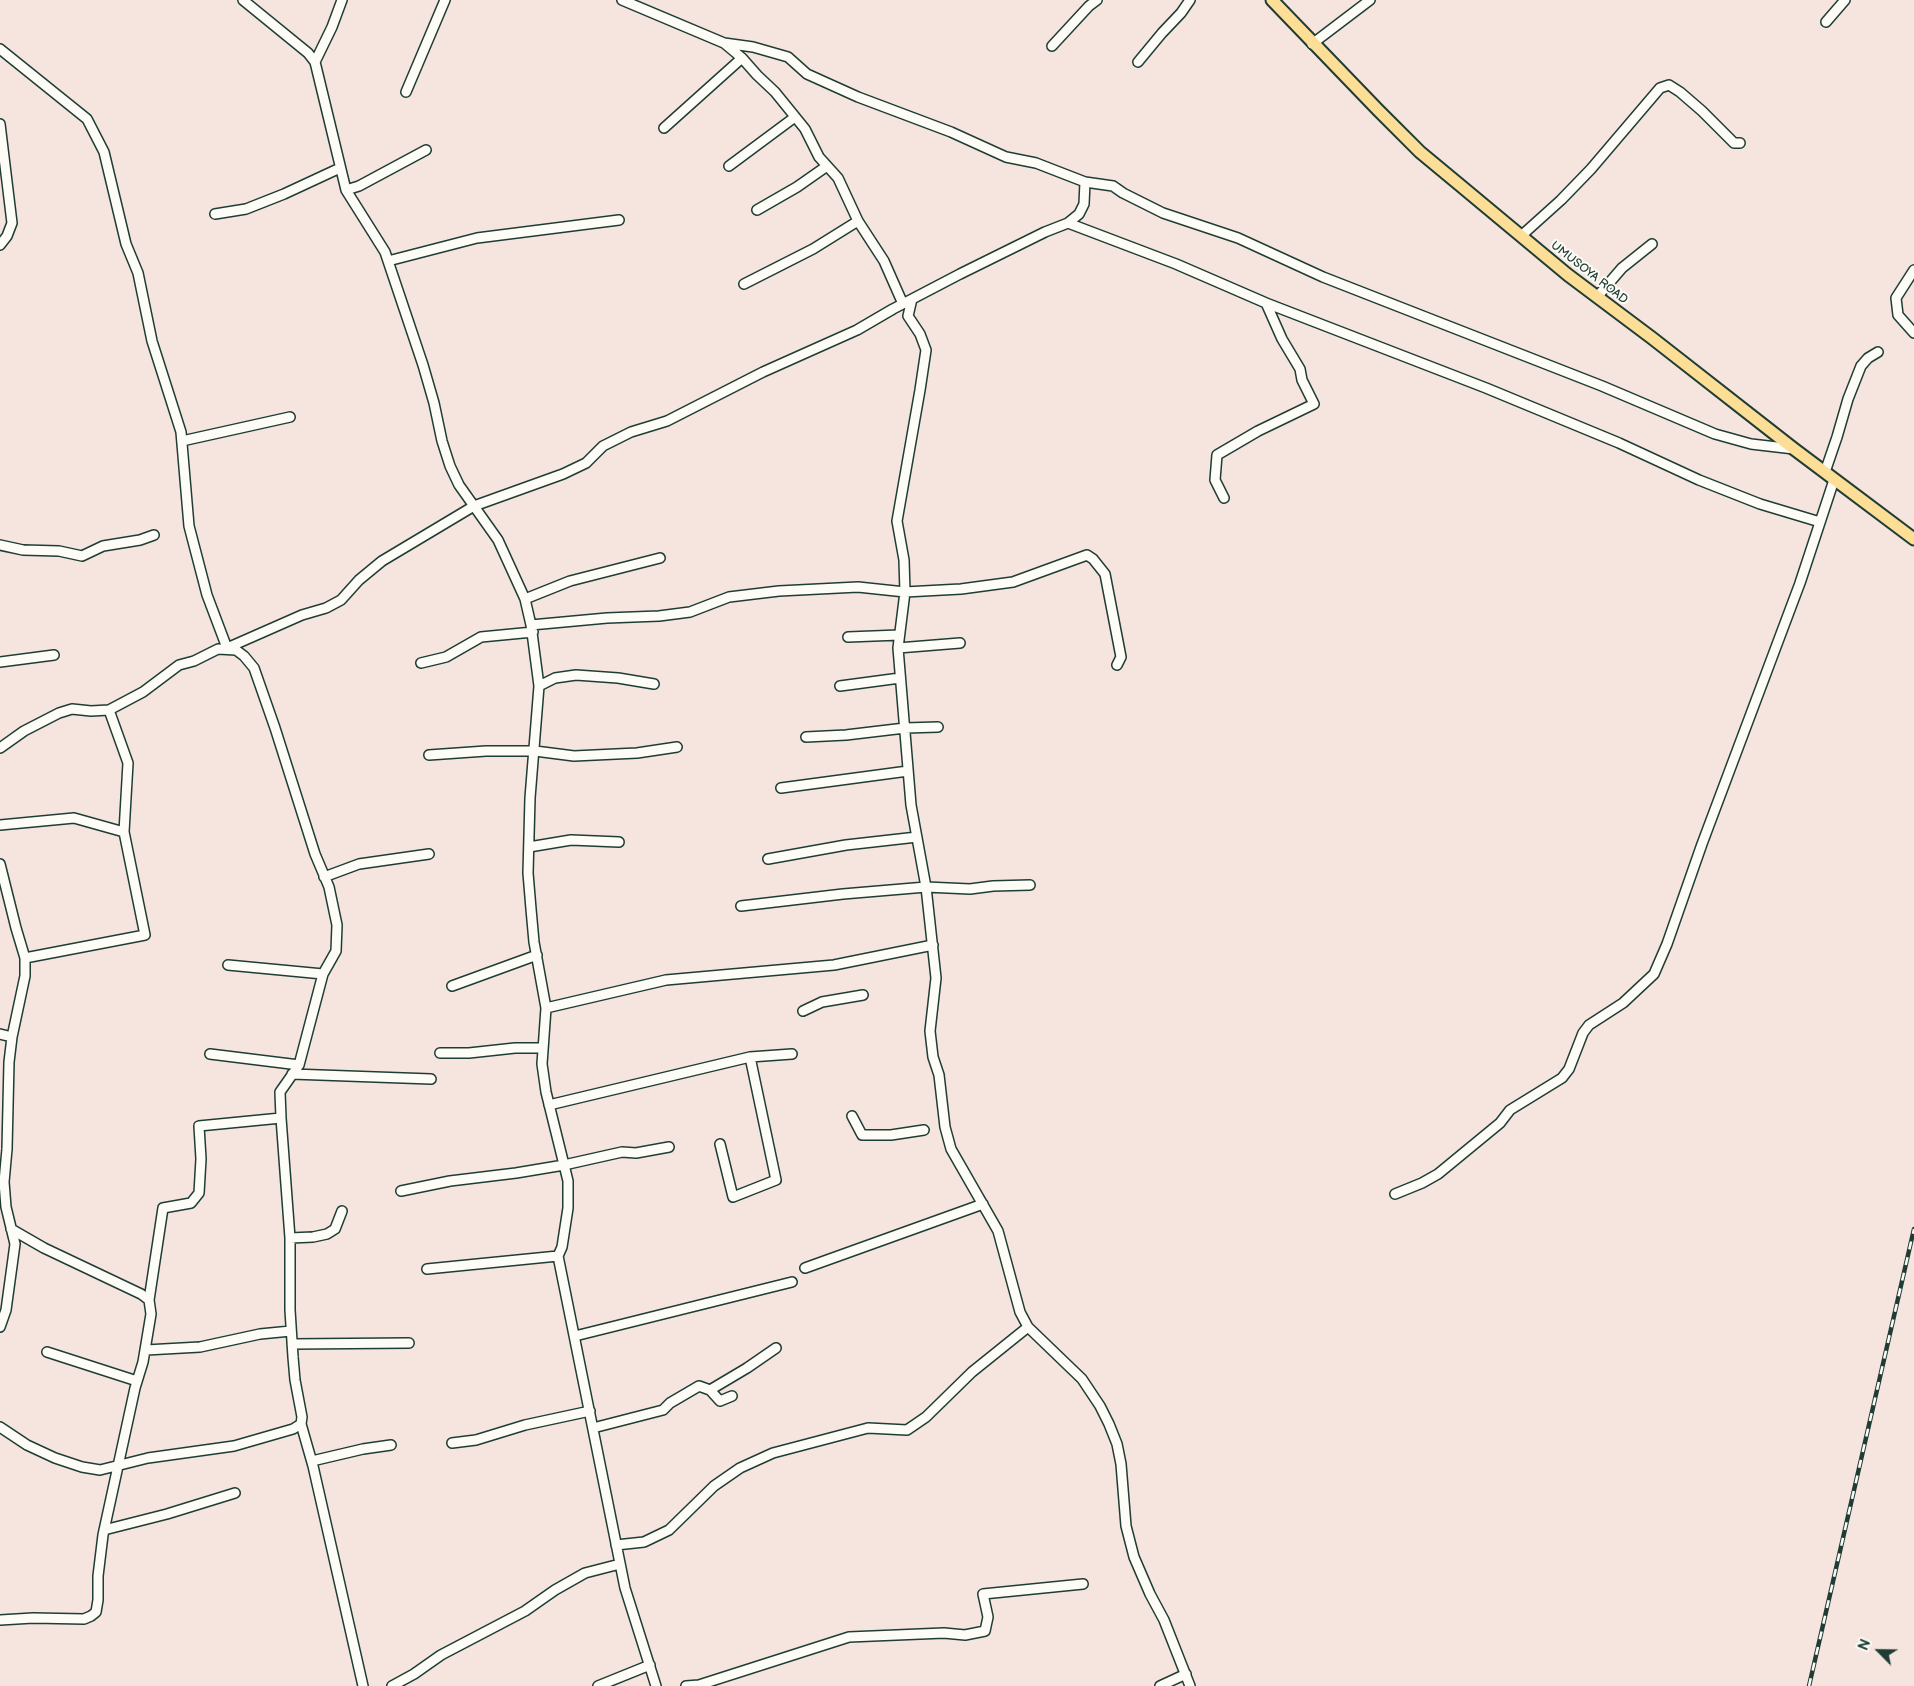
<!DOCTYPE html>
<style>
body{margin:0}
#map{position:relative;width:1914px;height:1686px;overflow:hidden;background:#f6e4de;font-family:"Balsamiq Sans",sans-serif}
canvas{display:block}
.north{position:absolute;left:1854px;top:1626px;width:50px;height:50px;-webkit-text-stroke:4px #fdfcf7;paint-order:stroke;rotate:293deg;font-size:14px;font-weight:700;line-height:20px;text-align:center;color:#1f3d34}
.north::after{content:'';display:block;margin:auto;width:18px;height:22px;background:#1f3d34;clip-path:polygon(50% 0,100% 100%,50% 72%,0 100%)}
</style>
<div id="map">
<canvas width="1914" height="1686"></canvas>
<div class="north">N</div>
</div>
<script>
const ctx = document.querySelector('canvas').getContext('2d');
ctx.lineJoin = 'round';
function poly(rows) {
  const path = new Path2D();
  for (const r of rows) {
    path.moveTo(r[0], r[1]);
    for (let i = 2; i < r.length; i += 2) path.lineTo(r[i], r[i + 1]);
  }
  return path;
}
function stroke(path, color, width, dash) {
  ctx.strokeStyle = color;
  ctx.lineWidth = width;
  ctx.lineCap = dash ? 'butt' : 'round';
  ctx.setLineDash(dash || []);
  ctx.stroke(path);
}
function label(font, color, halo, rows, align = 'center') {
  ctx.font = font + ' "Balsamiq Sans",sans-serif';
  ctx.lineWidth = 4;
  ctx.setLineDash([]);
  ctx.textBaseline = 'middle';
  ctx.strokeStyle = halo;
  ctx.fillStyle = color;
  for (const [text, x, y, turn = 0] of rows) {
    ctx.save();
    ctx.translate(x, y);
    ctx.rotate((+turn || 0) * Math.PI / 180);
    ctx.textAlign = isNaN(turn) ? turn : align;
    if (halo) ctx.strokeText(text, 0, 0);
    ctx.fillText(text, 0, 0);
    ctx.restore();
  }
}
const minor = poly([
 [243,0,308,53,315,62,346,190,385,252,423,365,434,403,442,441,450,466,459,485,498,540,525,599,531,625,539,686,530,798,528,873,531,909,534,942,546,1008,542,1064,546,1092,568,1181,568,1208,562,1247,558,1256,625,1588,656,1686],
 [622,0,724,43,753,47,788,57,807,74,858,97,951,132,1006,157,1036,163,1085,182,1113,186,1123,193,1163,213,1238,238,1323,277,1602,386,1715,434,1751,444,1794,449],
 [1826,22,1845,0],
 [724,43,742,58,757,75,775,92,805,129,819,157,838,178,858,221,884,261,903,304],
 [1312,44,1370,0],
 [1052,46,1089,6,1097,0],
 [0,49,87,119,104,152,126,244,138,273,152,341,181,432,189,526,207,595,227,648],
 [315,62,332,27,342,0],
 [1138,62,1162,33,1181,13,1190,0],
 [406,92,445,0],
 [0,124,12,223,7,236,0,245],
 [664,128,742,58],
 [729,166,795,117],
 [346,190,359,186,426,150],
 [757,210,797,187,827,166],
 [215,214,246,209,284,194,340,168],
 [1068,223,1176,264,1266,303,1486,388,1619,443,1699,480,1760,504,1820,522],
 [1521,236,1561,200,1591,169,1660,88,1669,85,1680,92,1702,111,1734,143,1740,143],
 [388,261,477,238,619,220],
 [744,284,813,249,858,221],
 [1597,297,1622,268,1652,244],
 [912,299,908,316,920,334,926,350,920,390,897,521,904,560,905,592,898,648,911,805,926,887,970,889,993,886,1030,885],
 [1914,333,1898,315,1896,298,1914,270],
 [182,441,290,417],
 [1825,472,1837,437,1848,399,1861,366,1868,358,1878,352],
 [1224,498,1215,480,1217,455,1258,431,1314,404,1302,380,1300,369,1282,339,1266,303],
 [0,545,23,550,59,551,82,556,103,546,140,540,154,535],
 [525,599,570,581,660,558],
 [531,625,607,618,659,616,690,612,729,597,779,591,858,587,905,592,961,589,1013,582,1087,555,1093,559,1105,574,1121,657,1117,665],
 [848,637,899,635],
 [227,648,302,615,326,608,341,600,359,580,382,561,474,506,563,474,586,463,603,446,631,432,667,421,763,372,857,330,893,309,960,274,1045,232,1068,223,1079,214,1084,204,1085,182],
 [898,648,960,643],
 [0,662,54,655],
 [421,663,446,657,481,637,533,632],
 [539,686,555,678,576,675,618,678,654,684],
 [840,686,900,678],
 [806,737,846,735,905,728,938,727],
 [0,748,24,731,59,713,72,709,91,711,109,710,143,692,179,665,194,661,218,649,236,650,244,656,254,668,275,728,315,854,329,887,337,925,336,951,323,974,299,1065,280,1092,281,1118,199,1126,201,1159,199,1193,191,1203,163,1208,149,1300],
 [429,755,486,751,535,751,574,756,637,753,677,747],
 [781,788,908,771],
 [0,825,74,818,124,832],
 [529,847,571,840,619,842],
 [768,859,846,845,917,837],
 [0,864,16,928,25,958,25,976,12,1037,9,1062,7,1149,4,1182,6,1207,15,1244,6,1310,0,1327],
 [324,877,359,864,429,854],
 [741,906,843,894,926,887,936,978,930,1031,933,1057,939,1075,945,1127,951,1149,998,1231,1020,1312,1028,1327,1082,1379,1100,1406,1109,1424,1117,1444,1121,1464,1126,1526,1134,1557,1150,1594,1164,1620,1190,1686],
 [25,958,145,935,124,832,128,763,109,710],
 [228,965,323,974],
 [452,986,537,955],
 [546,1008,666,980,834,965,933,945],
 [803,1011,822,1002,863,995],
 [0,1034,12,1037],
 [440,1053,469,1053,515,1048,543,1048],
 [210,1054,299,1065],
 [292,1074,431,1079],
 [549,1105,750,1057,792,1054],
 [852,1116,862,1135,891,1135,924,1130],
 [720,1144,733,1197,776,1180,750,1057],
 [401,1191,450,1181,516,1173,564,1165,622,1152,636,1153,669,1147],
 [1395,1194,1422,1183,1438,1174,1500,1123,1510,1110,1562,1078,1569,1069,1583,1033,1589,1025,1623,1003,1654,974,1667,944,1702,844,1800,583,1834,480],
 [290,1238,313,1237,327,1234,335,1229,342,1211],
 [805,1268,983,1204],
 [427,1269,558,1256],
 [575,1336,792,1282],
 [292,1344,409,1343],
 [146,1350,200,1347,260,1334,291,1331],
 [47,1352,137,1381],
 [710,1390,720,1401,732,1396],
 [301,1424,313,1466,363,1686],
 [0,1427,27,1445,55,1458,82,1467,100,1470,148,1458,234,1446,293,1429,301,1424,302,1417,295,1380,293,1357,290,1310,290,1238,281,1118],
 [593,1428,663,1410,670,1403,699,1386,710,1390,747,1368,776,1348],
 [452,1443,476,1440,525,1425,590,1411],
 [312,1461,363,1449,391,1445],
 [104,1530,167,1514,235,1493],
 [616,1545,644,1542,669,1530,714,1486,740,1468,773,1453,868,1428,907,1430,926,1417,972,1372,1028,1327],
 [0,1620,33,1618,84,1619,91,1616,96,1612,98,1600,98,1576,103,1535,135,1388,143,1362,151,1314,149,1300,141,1294,44,1248,11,1229],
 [392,1686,414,1674,441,1655,525,1611,555,1590,585,1573,620,1564],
 [598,1686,650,1665],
 [686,1686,699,1685,849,1637,944,1633,965,1635,985,1631,988,1617,983,1594,1083,1584],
 [1160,1686,1186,1674]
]);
const major = poly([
 [1272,0,1378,110,1420,152,1461,186,1568,275,1652,338,1794,449,1914,539]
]);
stroke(minor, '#1f3d34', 12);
stroke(major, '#1f3d34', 15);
stroke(minor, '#fdfcf7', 9);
stroke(major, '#fcde96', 11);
const rail = poly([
 [1809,1686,1914,1229]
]);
stroke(rail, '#1f3d34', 4.5);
stroke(rail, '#fdfcf7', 2.5, [8]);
label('12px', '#1f3d34', '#fdfcf7', [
 ["UMUSOYA ROAD",1589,273,38]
]);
</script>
